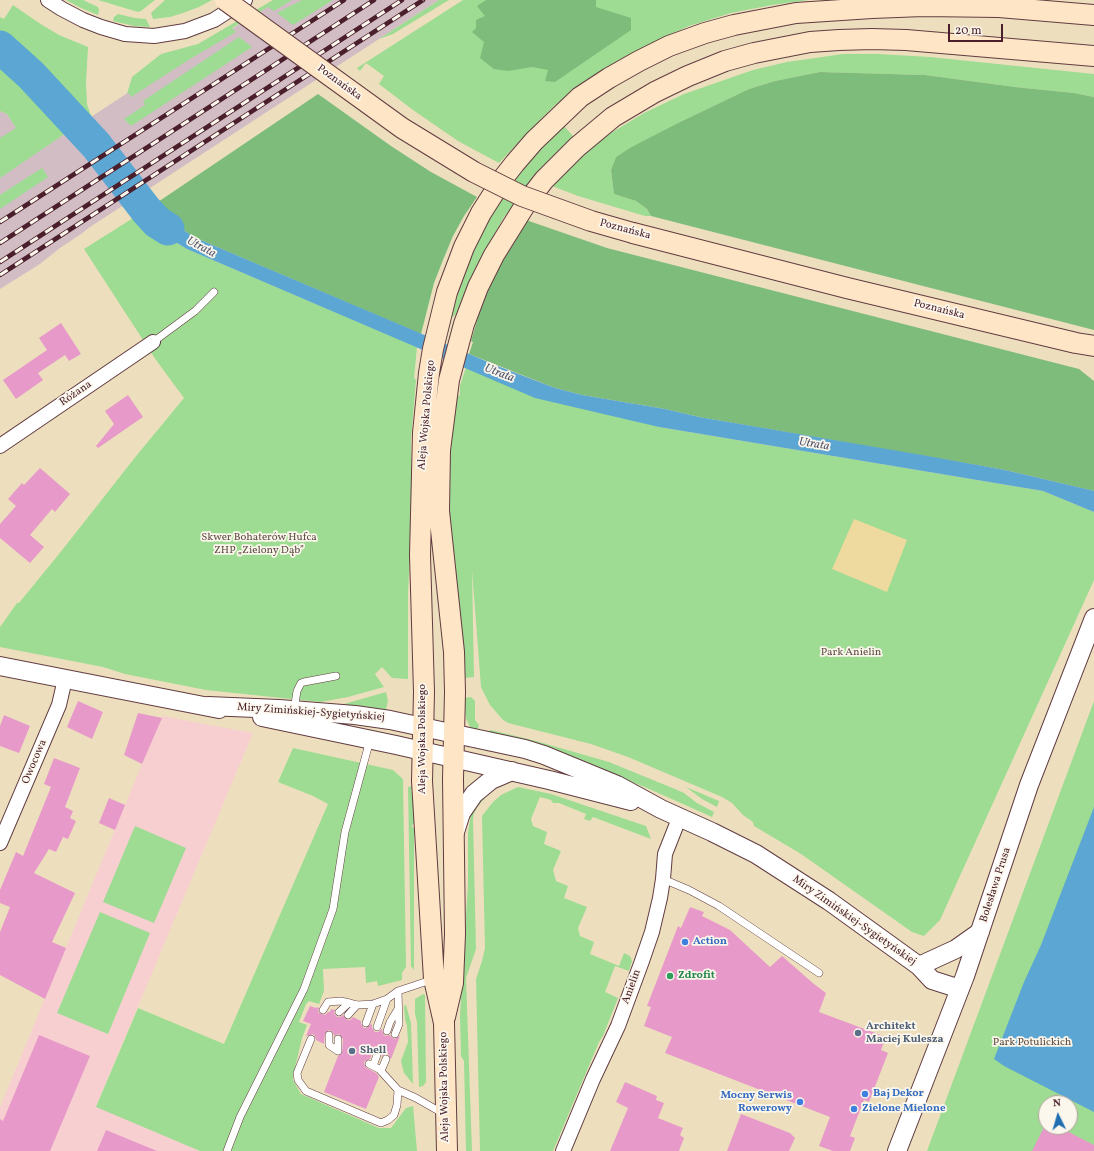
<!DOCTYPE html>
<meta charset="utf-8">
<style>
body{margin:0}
#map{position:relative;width:1094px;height:1151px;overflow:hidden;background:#eddfbe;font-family:Vollkorn,serif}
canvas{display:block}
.north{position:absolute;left:1038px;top:1095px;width:40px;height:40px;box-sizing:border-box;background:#fbf7ec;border:1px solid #b4a19f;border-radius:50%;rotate:355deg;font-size:11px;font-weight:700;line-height:16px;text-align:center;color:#4a1f2b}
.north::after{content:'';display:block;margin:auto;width:14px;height:18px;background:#1f6fb2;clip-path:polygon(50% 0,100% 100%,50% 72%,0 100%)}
.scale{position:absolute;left:948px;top:24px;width:55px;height:18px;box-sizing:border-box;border:2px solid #4a1f2b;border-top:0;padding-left:5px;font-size:12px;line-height:14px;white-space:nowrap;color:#4a1f2b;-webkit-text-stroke:3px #fbf7ec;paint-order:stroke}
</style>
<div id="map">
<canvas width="1094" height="1151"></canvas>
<div class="north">N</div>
<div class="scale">20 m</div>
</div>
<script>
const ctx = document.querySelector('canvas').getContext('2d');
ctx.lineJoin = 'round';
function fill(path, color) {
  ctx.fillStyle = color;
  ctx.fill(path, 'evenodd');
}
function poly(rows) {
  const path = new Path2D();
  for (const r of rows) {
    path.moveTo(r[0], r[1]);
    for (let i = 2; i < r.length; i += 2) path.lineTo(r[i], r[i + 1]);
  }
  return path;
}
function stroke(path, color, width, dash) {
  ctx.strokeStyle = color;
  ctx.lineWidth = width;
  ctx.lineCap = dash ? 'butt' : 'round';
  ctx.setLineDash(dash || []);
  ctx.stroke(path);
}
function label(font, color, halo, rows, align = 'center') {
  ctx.font = font + ' Vollkorn,serif';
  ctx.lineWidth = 3.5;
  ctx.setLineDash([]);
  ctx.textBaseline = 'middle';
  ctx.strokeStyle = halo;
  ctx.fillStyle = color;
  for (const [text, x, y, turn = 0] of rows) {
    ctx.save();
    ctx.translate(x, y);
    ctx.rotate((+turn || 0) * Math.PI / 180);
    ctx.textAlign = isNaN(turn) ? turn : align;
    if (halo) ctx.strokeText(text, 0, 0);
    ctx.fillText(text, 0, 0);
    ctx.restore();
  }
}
fill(poly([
 [162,716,253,733,96,1106,200,1151,0,1151,0,1107]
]), '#f7cfd0');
fill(poly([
 [279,0,439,0,90,227,81,234,60,248,40,264,0,289,0,111,7,114,34,154,146,81]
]), '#d2bdc5');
fill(poly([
 [66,0,83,0,98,7,99,10,98,15,81,8],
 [98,0,155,0,141,11,138,12],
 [165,0,212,0,199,7,183,13,170,17,153,19,151,13],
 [273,0,292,0,274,11,268,7,232,28,236,32,190,59,131,97,129,93,127,94,132,77,161,54,198,44],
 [302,0,333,0,293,25,277,13],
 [439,0,449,0,393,34,379,39],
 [463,0,809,0,772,5,731,13,689,26,637,50,604,69,578,87,554,106,531,129,499,163,458,141,413,110,379,84,384,76,366,63,360,71,357,68],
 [13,5,39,23,59,35,88,47,86,83,87,104,91,116,84,121,30,63,0,38,0,17,4,19],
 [118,14,135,18,146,19,150,27,134,26,113,21,114,17],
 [239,37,252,47,131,126,124,119,145,105,143,101],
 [843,54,878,54,930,57,1094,74,1094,97,1074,93,1015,87,925,75,820,72,775,81,749,89,678,123,616,157,611,170,614,194,636,201,647,209,651,216,645,216,578,196,552,186,586,151,611,133,644,113,684,94,753,70,787,62],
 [0,55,18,71,72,129,0,178,0,138,16,128,7,114,0,111],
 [564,126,573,136,535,177,504,217,478,263,456,314,453,317,451,317,450,315,459,283,471,252,496,207,520,173,538,152],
 [42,168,48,177,0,209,0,195],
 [141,213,164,235,187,249,417,347,414,378,416,380,411,439,412,508,408,593,408,679,392,678,382,667,375,674,384,687,348,697,320,702,206,690,125,674,103,667,0,647,0,627,17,603,19,603,59,554,137,455,184,398,156,360,84,249],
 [466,367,485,376,659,427,1043,491,1094,512,1094,580,940,920,924,936,912,932,801,854,754,826,753,822,743,815,732,803,722,797,628,757,591,744,508,723,503,720,490,705,481,687,472,570,474,677,465,678,463,675,449,510,449,447,456,395,459,396,460,394,460,386],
 [386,692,388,701,385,714,323,708,344,704],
 [471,697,475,701,475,720,479,725,477,731,470,727,466,718,464,698],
 [1094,701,1094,1151,927,1151],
 [1046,1103,1070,1103,1070,1127,1046,1127],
 [491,730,536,741,609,762,675,789,684,793,697,803,714,812,712,817,647,788,612,774,488,732],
 [293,748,393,770,403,779,406,967,402,973,402,980,378,986,377,981,366,983,365,967,323,969,324,991,319,1004,309,1001,306,1004,299,1022,307,1025,302,1038,294,1072,293,1080,301,1094,379,1128,391,1128,406,1108,413,1106,417,1151,200,1151,96,1107,138,1008,224,1044,328,804,313,796,278,782],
 [413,786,413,789,411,790,411,791,413,793,414,824,412,825,412,827,414,828,414,970,411,966,408,787],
 [518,787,551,794,646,826,651,839,593,817,590,821,584,819,586,814,559,803,553,803,551,800,540,797,531,819,533,826,547,832,544,844,561,851,553,870,556,881,568,886,564,898,587,907,578,928,580,936,594,942,590,954,619,966,624,953,630,956,632,961,629,971,615,966,605,992,618,998,603,1036,599,1042,553,1151,480,1151,476,979,482,961,485,948,482,816,493,802,501,795],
 [686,787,719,801,717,807,702,799],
 [483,796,485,798,478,806,474,813,473,820,476,949,466,978,472,1151,466,1151,464,1061,461,1056,460,1015,468,884,468,833,471,814],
 [135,826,186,848,154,923,103,902],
 [100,912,150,933,108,1034,57,1013],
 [423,994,425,995,426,1082,423,1086,419,1087,417,1022,415,1014,415,999],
 [406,1005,411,1023,413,1084,404,1073,401,1061,408,1042,407,1026,405,1019,404,1006]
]), '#9ddc92');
fill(poly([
 [486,0,596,0,596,7,631,18,631,30,555,82,545,81,548,70,532,67,508,71,494,69,480,58,484,42,472,32,476,28,476,20,485,16,477,6],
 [820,72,925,75,1015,87,1074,93,1094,97,1094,330,651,216,647,209,636,201,614,194,611,170,616,157,630,148,678,123,749,89,775,81],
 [318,94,391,146,431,172,477,197,464,216,453,236,443,260,434,283,421,334,196,238,172,223,152,206],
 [526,220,607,248,1079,369,1094,381,1094,491,1005,470,699,417,665,409,582,395,555,388,469,354,473,342,471,341,482,304,496,273]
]), '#7ebc7c');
fill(poly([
 [854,519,907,540,887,592,832,569]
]), '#eeda9e');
fill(poly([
 [142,193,155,209,172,223,196,238,495,365,555,388,582,395,665,409,699,417,922,455,1005,470,1086,489,1094,491,1094,512,1043,491,659,427,535,398,187,249,164,235,141,213,132,200],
 [1094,807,1094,1112,1004,1066,994,1059,1024,982,1041,945]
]), '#5ba6d3');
stroke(poly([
 [0,47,31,75,96,145,146,210,157,222,168,229]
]), '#5ba6d3', 33);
fill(poly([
 [61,323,81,354,69,361,65,355,38,373,43,380,16,399,3,380,47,350,39,338],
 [128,395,143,417,98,448,96,446,114,424,105,411],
 [40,468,70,494,55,512,52,509,30,535,44,547,30,563,0,538,0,524,16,506,8,499,22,483,24,485],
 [78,701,103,712,92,739,67,727],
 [138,713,162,718,142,764,124,755],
 [4,715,30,726,19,753,0,746,0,726],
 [54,758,80,768,65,807,73,811,70,818,76,821,68,839,63,837,56,852,49,849,34,873,75,893,52,942,66,948,45,999,0,975,0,932,10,907,0,903,0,890,16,852,23,856,51,787,44,784],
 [109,798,125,805,115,830,99,823],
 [690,907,704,912,702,916,730,930,770,967,782,956,814,984,826,993,819,1012,886,1037,881,1050,888,1053,869,1102,864,1100,850,1136,855,1138,850,1151,833,1151,819,1146,830,1117,665,1053,672,1037,644,1026,651,1007,647,1006,678,926,681,928],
 [310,1006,316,1008,317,1007,319,1008,318,1012,321,1014,325,1015,328,1012,330,1012,331,1009,335,1010,334,1013,337,1017,340,1017,343,1015,347,1020,350,1020,353,1017,361,1021,361,1024,364,1028,367,1028,371,1024,372,1025,372,1028,375,1032,378,1032,382,1029,383,1034,385,1036,390,1035,391,1037,395,1039,400,1036,391,1059,388,1054,385,1054,382,1057,381,1052,377,1050,372,1053,370,1059,367,1060,364,1062,365,1067,376,1073,379,1077,366,1109,324,1092,338,1056,342,1053,343,1039,340,1035,338,1034,334,1036,333,1032,329,1030,325,1033,324,1044,316,1040,315,1036,313,1034,306,1036,311,1024,303,1021],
 [39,1035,90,1056,50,1151,0,1151,0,1119,3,1121],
 [625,1082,657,1096,656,1100,664,1103,658,1118,683,1128,680,1135,684,1138,679,1151,610,1151,628,1108,616,1102],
 [741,1114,790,1133,795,1138,789,1151,727,1151],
 [1044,1127,1059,1127,1094,1145,1094,1151,1032,1151],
 [106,1130,157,1151,97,1151]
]), '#e79ac9');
const service = poly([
 [153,342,195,311,214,292],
 [294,710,297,691,301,683,304,682,336,676],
 [663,879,689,890,719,906,819,973],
 [323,1010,328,1002,341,1001,357,1005,373,1004,387,999,398,991,434,979],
 [339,1012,349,1003],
 [348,1015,357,1005],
 [366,1023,373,1004],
 [377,1027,387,999],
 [387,1031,390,1022,398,1009],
 [395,1034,399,1024,398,991],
 [329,1035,329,1045,338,1051],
 [311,1039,297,1073,298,1080,306,1091,381,1123,388,1120,394,1115,397,1105,398,1090],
 [338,1039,338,1051],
 [369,1064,379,1069,398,1090,416,1098,444,1114],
 [373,1066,377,1055],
 [381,1071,386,1059],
 [227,1151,240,1117,304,989,333,909,345,832,370,740]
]);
const minor = poly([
 [48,0,62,9,83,20,101,27,125,34,154,36,185,31,214,20,245,0],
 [0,446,153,342],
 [0,843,59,705,65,679],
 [563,1151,593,1079,618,1026,642,961,652,932,660,898,663,879,665,854,680,816]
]);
const tertiary = poly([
 [0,666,219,709],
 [208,706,279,709,355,715,390,720,525,749,544,755,617,785,661,809,712,832,756,854,829,901,919,966,932,980,960,989],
 [262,717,396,745,549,780,631,801],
 [455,832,461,813,474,794,491,780,512,771],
 [919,966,956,949,980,932],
 [897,1151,965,976,1029,785,1094,618]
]);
const secondary = poly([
 [633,233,847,288,1076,343,1094,346],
 [445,1017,453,983,455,934,453,779,455,692,454,652,439,511,440,450,449,380,464,324,478,287,494,255,527,202,544,180,577,147,613,117,655,92,688,76,725,61,754,53,810,42,839,40,872,39,906,40,1094,56],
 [447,1151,444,1023,434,979,422,781,424,692,420,555,423,433,429,373,433,349,447,292,464,247,481,213,504,177,515,163,534,141,580,97,609,78,639,61,669,46,705,33,734,25,796,13,872,8,923,6,999,7,1094,15]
]);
stroke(service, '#623c41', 8);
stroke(minor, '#623c41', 16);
stroke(tertiary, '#623c41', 20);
stroke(secondary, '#623c41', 22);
stroke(service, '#fff', 7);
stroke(minor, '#fff', 14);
stroke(tertiary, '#fff', 18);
stroke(secondary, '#fde5c5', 20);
const rail = poly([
 [0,222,344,0],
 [0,243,374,0],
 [0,262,402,0],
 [0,275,423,0]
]);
stroke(rail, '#4a1f2b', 4.5);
stroke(rail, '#fbf7ec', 3, [9]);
const secondaryBridge = poly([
 [225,0,402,128,474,172,522,196,591,221,633,233]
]);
stroke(secondaryBridge, '#623c41', 22, []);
stroke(secondaryBridge, '#fde5c5', 20);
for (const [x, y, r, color] of [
 [685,942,4,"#3f7fe0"],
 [670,976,4,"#2e9e5b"],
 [858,1033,4,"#5c6f8a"],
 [352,1051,4,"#5c6f8a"],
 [865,1094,4,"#3f7fe0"],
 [800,1102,4,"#3f7fe0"],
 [854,1109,4,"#3f7fe0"]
]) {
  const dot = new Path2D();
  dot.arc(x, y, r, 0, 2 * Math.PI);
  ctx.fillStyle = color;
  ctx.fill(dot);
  stroke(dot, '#fbf7ec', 1.5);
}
label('11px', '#4a1f2b', '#fbf7ec', [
 ["Poznańska",339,83,36],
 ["Poznańska",625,230,15],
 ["Poznańska",939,310,14],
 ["Różana",76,394,-34],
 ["Aleja Wojska Polskiego",427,415,-85],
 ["Miry Zimińskiej-Sygietyńskiej",311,713,4],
 ["Aleja Wojska Polskiego",423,739,-90],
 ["Owocowa",35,762,-67],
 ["Bolesława Prusa",996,885,-72],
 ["Miry Zimińskiej-Sygietyńskiej",854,921,35],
 ["Anielin",632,987,-70],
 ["Aleja Wojska Polskiego",445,1087,-91]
]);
label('11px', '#5f4e45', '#fbf7ec', [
 ["Skwer Bohaterów Hufca",259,538],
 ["ZHP „Zielony Dąb”",259,551],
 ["Park Anielin",851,653],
 ["Park Potulickich",1032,1043]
]);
label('bold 11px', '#366cbe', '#fbf7ec', [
 ["Action",693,942],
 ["Baj Dekor",873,1094],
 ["Mocny Serwis",792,1096,"right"],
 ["Rowerowy",792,1109,"right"],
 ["Zielone Mielone",862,1109]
], 'left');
label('bold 11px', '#27864d', '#fbf7ec', [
 ["Zdrofit",678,976]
], 'left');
label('bold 11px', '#4e5e75', '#fbf7ec', [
 ["Architekt",866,1027],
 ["Maciej Kulesza",866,1040],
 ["Shell",360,1051]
], 'left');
label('italic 12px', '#51556e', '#fbf7ec', [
 ["Utrata",201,248,28],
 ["Utrata",499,374,21],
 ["Utrata",814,445,9]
]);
</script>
